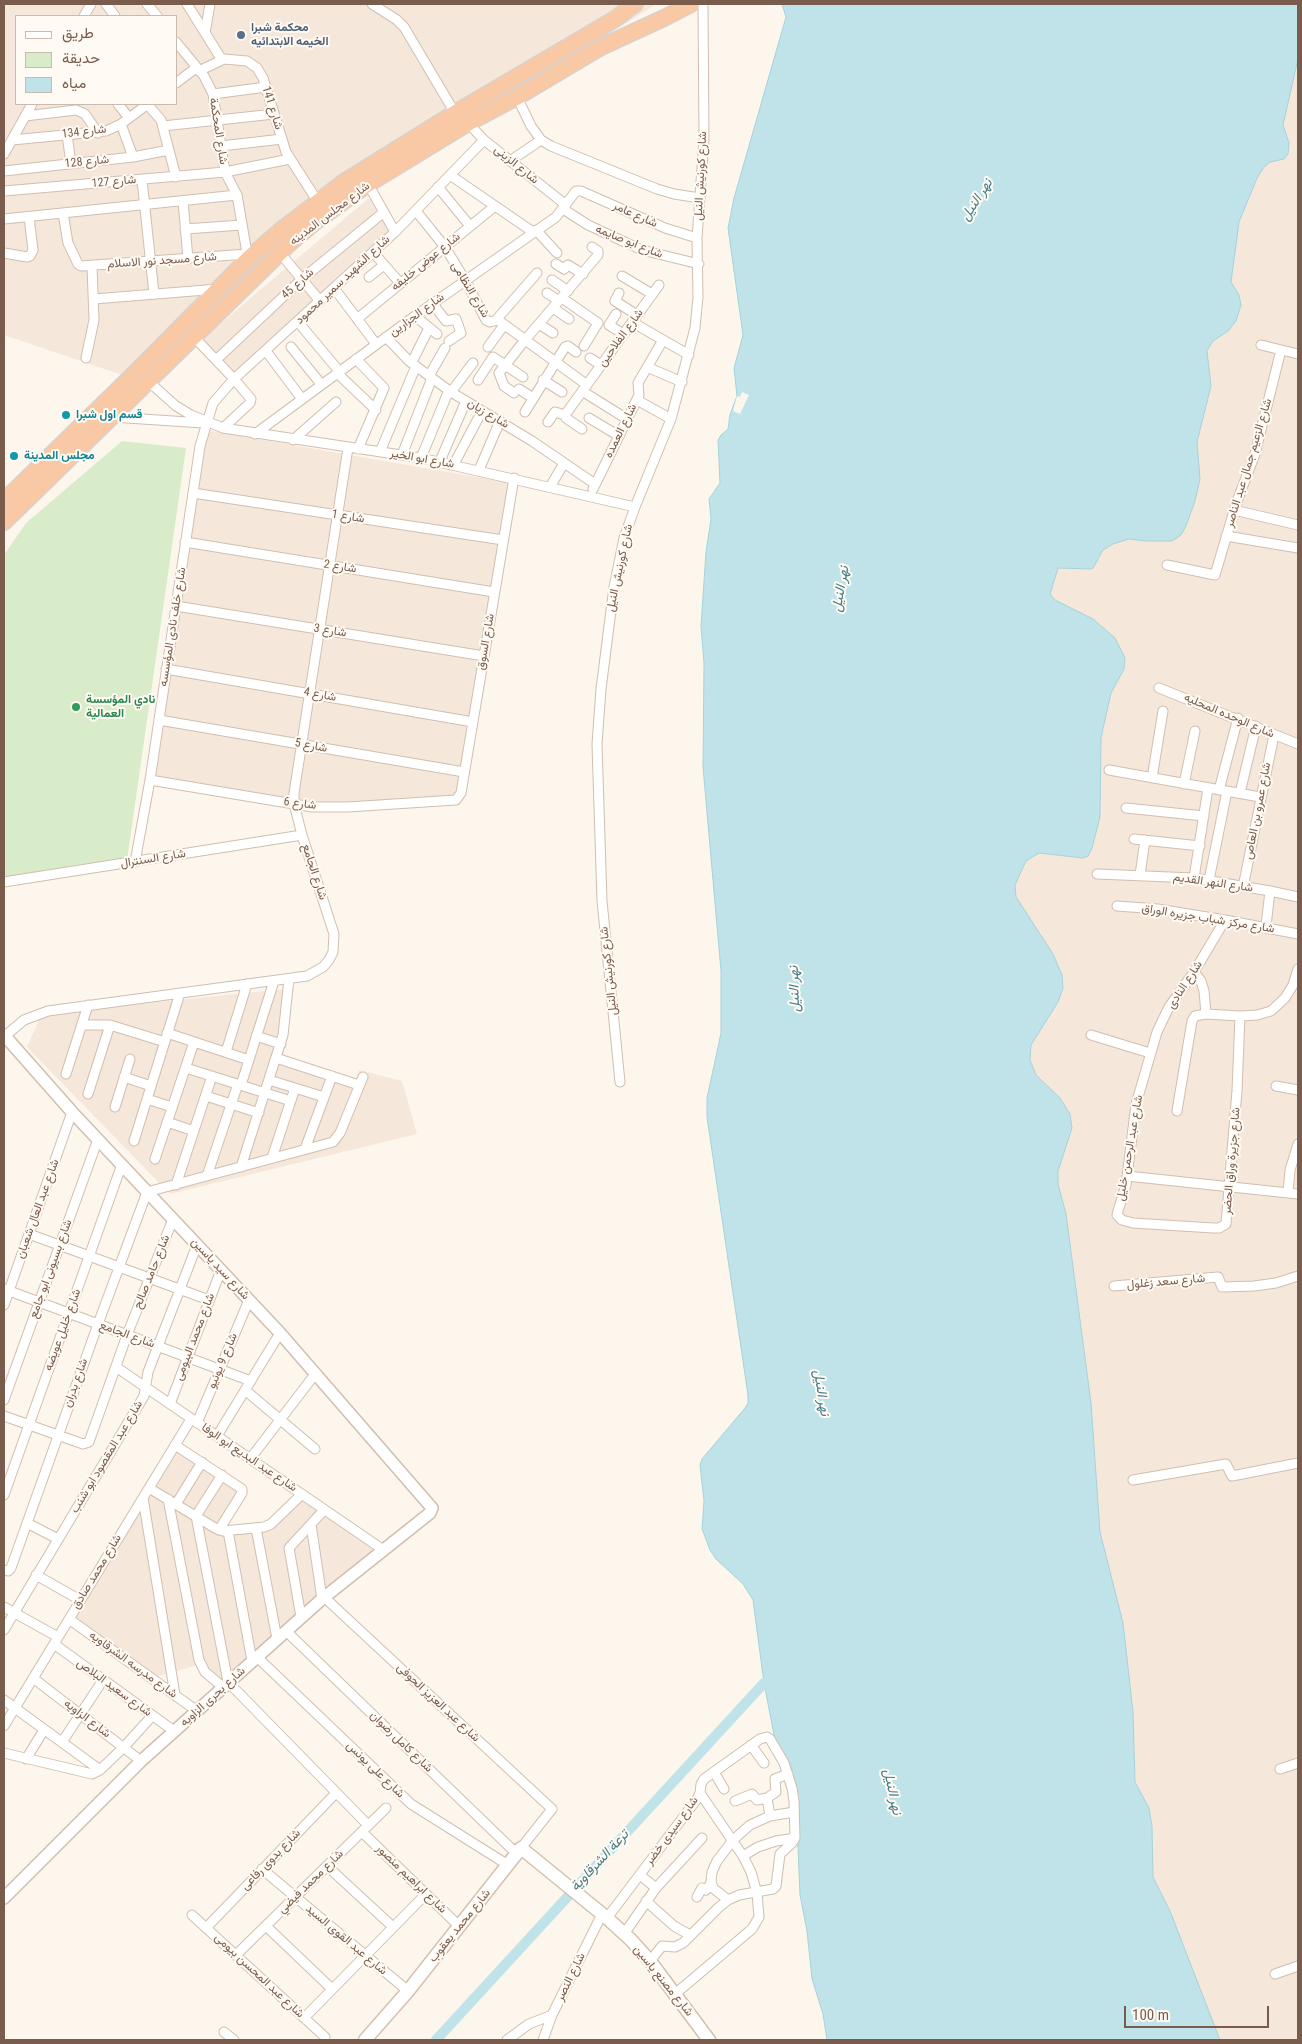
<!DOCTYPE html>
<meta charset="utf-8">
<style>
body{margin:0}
#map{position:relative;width:1302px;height:2044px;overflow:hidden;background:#fdf6ec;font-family:"Roboto Condensed",Vazirmatn,sans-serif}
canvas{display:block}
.frame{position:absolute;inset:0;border:5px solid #7a5c4d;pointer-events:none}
.legend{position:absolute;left:15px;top:15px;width:162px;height:90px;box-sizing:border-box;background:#fffaf3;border:1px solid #cabbb1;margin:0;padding:6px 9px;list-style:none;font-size:15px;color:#7a5c4d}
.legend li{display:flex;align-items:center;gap:10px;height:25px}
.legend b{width:25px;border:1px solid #cabbb1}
.scale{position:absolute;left:1124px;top:2006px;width:145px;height:22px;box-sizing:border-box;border:2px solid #7a5c4d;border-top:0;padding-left:6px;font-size:15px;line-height:18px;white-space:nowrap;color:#7a5c4d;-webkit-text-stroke:4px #fffaf3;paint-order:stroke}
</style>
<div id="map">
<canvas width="1302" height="2044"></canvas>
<div class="frame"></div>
<ul class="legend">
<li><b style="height:6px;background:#fff"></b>طريق</li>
<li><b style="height:14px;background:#d8ecc9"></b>حديقة</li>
<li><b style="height:14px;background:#bfe3e8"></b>مياه</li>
</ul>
<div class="scale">100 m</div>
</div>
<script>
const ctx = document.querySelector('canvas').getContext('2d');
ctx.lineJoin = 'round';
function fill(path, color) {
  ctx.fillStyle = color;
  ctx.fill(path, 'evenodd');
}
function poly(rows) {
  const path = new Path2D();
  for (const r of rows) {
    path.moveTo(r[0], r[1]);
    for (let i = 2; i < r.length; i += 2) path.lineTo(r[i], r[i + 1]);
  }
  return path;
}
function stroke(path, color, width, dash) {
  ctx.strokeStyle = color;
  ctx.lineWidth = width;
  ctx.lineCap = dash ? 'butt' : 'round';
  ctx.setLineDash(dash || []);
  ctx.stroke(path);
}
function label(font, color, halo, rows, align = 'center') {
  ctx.font = font + ' "Roboto Condensed",Vazirmatn,sans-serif';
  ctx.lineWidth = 4;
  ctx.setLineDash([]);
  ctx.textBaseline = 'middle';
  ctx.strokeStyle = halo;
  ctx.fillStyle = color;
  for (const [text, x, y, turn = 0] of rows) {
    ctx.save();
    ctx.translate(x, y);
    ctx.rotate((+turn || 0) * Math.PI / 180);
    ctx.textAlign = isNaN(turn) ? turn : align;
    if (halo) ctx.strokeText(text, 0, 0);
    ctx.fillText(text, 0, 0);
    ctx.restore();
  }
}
fill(poly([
 [4,4,656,4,630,21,445,129,302,224,242,275,137,380,4,335],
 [16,16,176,16,176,104,16,104],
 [1298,4,1298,2040,974,2040,873,888],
 [369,198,389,232,235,373,202,339],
 [212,431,511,483,459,791,456,796,324,805,153,779,205,438,207,433],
 [294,988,283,1057,355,1080,359,1070,402,1081,417,1134,170,1194,27,1047,39,1020,50,1013],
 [179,1444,247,1488,226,1523,232,1527,254,1526,268,1521,296,1496,385,1553,227,1688,208,1670,205,1663,155,1677,74,1620]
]), '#f5e8da');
fill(poly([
 [122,441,186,448,127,860,4,877,4,555,26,523]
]), '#d8ecc9');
const water = poly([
 [782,4,1298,4,1298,59,1283,125,1289,143,1288,154,1284,159,1270,162,1264,167,1257,178,1239,222,1231,282,1239,295,1241,305,1236,321,1228,331,1213,341,1207,351,1211,386,1197,442,1200,479,1195,501,1186,526,1181,535,1172,541,1146,541,1129,539,1113,544,1103,550,1093,568,1090,569,1058,568,1050,594,1055,600,1093,619,1115,638,1125,658,1124,669,1111,693,1101,738,1100,817,1092,848,1088,856,1083,858,1039,853,1026,861,1015,885,1016,897,1053,954,1062,975,1063,988,1058,1002,1031,1045,1030,1060,1036,1075,1060,1098,1070,1114,1072,1128,1058,1171,1058,1184,1066,1214,1091,1403,1100,1532,1123,1623,1133,1712,1135,1782,1149,1808,1152,1826,1153,1877,1170,1911,1220,2040,827,2040,823,2014,812,1979,807,1931,800,1895,796,1800,792,1769,775,1740,764,1683,753,1600,743,1584,716,1559,710,1550,702,1529,704,1501,700,1465,702,1459,745,1408,748,1403,748,1395,707,1117,707,1098,721,1033,721,971,703,767,704,663,701,626,706,552,711,519,709,499,720,483,718,440,721,435,728,429,730,415,737,396,734,368,743,335,728,228,734,198,786,17,782,4]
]);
fill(water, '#bfe3e8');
stroke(water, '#a5d3da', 1);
fill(poly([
 [742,392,749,395,740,414,733,411,737,396,740,397]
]), '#fdf6ec');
stroke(poly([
 [436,2040,764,1683]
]), '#bfe3e8', 10);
const minor = poly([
 [106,4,115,16],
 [147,4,157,16],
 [187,4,222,60],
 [372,4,397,20,404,27,455,113],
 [84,16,91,4],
 [205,33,210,4],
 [176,42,204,76,213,94,225,172,237,195,248,259],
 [199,71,224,59,247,61,257,68,263,78,286,152,318,202],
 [176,83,196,68],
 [213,94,266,87],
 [517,97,531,126,541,140,551,146,657,189,674,194,700,198],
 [118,104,129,118],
 [147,104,161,120,176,177],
 [25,116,76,110,85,114,98,133],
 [468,123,484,140,566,205],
 [121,124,133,157],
 [163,126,274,114],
 [67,135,71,163],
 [12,140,106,131,121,124,148,104],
 [221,146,282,139],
 [4,154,32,104],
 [510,161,541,140],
 [4,171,133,157,169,150],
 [450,175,533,232],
 [142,180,154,294],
 [368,184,395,232],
 [438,187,470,226],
 [4,191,225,172,290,159],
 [183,201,188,259],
 [563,209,588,225,642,250,699,264],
 [416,211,445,247,465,280,486,320,490,322,498,320,587,385],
 [63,213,68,243,78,264,81,266,247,254],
 [4,219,237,195],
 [185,229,242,225],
 [536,230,557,253],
 [373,252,400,283],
 [4,253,27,257,30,256,33,250,29,217],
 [280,253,320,301],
 [556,264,564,269,568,265,583,274],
 [622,276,652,294],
 [369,277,384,265],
 [552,280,568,291],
 [334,288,376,344],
 [547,293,559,301],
 [619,293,615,301,637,315],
 [562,298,598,323,584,346],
 [94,299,218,289],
 [432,303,446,321,456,319,461,333,449,341],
 [553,308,569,319],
 [616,314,609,325,623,334],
 [415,316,437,334],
 [357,319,495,206],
 [496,320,537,273],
 [298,322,339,371],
 [632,322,689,355],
 [539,324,553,333],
 [194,337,234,379,251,399,250,403,223,428],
 [386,337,409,361,451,392,532,441,595,484],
 [1261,345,1298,354],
 [291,347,321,384],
 [488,347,504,325],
 [266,351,302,399],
 [86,358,94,320,92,266],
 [590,358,601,365],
 [356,359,384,388,358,449],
 [216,360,302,279,384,212],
 [412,362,429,328],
 [647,367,682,382],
 [337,373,376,410],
 [429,376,445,348],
 [478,380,493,357,523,377],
 [543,380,562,392],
 [148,381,176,406,191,415,223,428,421,458,635,507],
 [519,389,533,398],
 [582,391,627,419],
 [451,392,473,363],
 [514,393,504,386,499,373,525,340,598,255,598,251,592,247],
 [637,400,671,419],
 [525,412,565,347,568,346,576,352],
 [112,417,203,423],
 [589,418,619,436],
 [548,422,555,412,565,415],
 [582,429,566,418,565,415,659,285],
 [255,434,415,316,556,217,576,191,581,191,665,228,697,238],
 [293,440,336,402],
 [380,452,416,366],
 [402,455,432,378],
 [421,458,449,390],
 [440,461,466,401],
 [454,464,482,411],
 [479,470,500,421],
 [550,487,564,463],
 [593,489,639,395,638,383,663,340],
 [193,493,503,540],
 [1234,510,1298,525],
 [1226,536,1298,548],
 [185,542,494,592],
 [1167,565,1215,575,1236,504,1255,454,1281,350],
 [176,606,484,656],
 [166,669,473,722],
 [1159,688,1298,744],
 [159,720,464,772],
 [1109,770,1260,797],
 [1152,778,1163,711],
 [150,780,312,807,348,807,456,800,461,793,514,478],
 [1184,784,1195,731],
 [1219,790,1238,718],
 [1240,793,1256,726],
 [1126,808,1204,816],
 [1134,839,1200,846],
 [135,862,150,780,200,446,213,403,234,379,395,232,484,140],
 [1097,874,1194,878,1270,891,1298,897],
 [1140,875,1145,840],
 [1194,878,1208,788],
 [1209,880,1227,791],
 [4,882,302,835],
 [1243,887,1274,735],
 [1117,906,1158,909,1225,920,1298,934],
 [1225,920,1194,972,1169,1007,1157,1032,1136,1104,1126,1185,1118,1211,1117,1215,1122,1220,1133,1223,1213,1228,1219,1228,1226,1224,1237,1091,1240,1016],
 [1266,926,1270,891],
 [1194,972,1201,981,1204,991,1206,1014,1240,1016,1257,1015,1271,1011,1285,998,1293,985,1298,969],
 [82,1025,110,1025,165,1042],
 [167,1033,249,1060],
 [1091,1035,1150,1053],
 [5,1036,24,1020,48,1011,307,976,323,967,329,960,333,952,334,934,302,835,294,804,294,793,348,448],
 [256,1036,281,1044],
 [226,1052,247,984],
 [276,1058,359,1085],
 [186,1068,291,1101],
 [66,1074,88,1005],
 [124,1077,151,1086],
 [269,1080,324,1097],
 [620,1082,602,901,597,744,601,689,614,587,624,538,635,507,671,419,695,328,698,297,697,238,704,140,703,4],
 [241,1085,274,981],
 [1276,1086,1298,1090],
 [88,1094,110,1025],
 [206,1096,259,1113],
 [147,1099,172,1107],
 [115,1107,130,1059],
 [1177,1111,1192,1021,1195,1016,1206,1014],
 [167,1122,194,1131],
 [134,1141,180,993],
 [305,1149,332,1076],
 [272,1158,295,1088],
 [155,1159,194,1042],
 [241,1167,283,1035,289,979],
 [207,1176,238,1084],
 [1127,1176,1298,1194],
 [176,1185,212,1076],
 [1288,1193,1290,1170,1298,1144],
 [29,1234,209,1300],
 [1114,1286,1218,1277,1222,1287,1254,1286,1276,1283,1298,1276],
 [4,1289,251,1381],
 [4,1305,72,1112],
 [116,1367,382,1549],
 [245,1390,315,1449],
 [4,1400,98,1139],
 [170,1404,221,1270],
 [4,1416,83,1444,89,1442,127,1335,173,1219],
 [197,1423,249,1300],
 [217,1436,280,1333],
 [175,1445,242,1489,242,1493,219,1530],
 [250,1459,316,1373],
 [222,1475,196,1516,228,1682,368,1825],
 [1133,1480,1226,1464,1232,1476,1298,1463],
 [149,1488,215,1528,223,1531,264,1527,271,1524,302,1494],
 [4,1495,122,1164],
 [143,1498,175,1695],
 [168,1499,199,1660,205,1672,223,1687],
 [176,1504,202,1462],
 [27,1523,58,1539],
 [311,1524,322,1599],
 [256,1528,277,1639],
 [228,1531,252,1661],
 [4,1570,8,1571,11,1568,98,1324,147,1192,333,1142,340,1133,363,1077],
 [36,1575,80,1600],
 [324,1597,552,1809,521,1848],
 [4,1607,58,1637],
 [301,1617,289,1548,324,1510],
 [69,1619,197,1711],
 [4,1630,144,1396,148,1372,197,1245],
 [286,1631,517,1854],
 [54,1644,174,1731],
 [257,1657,411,1804,508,1865],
 [33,1678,141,1761],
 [4,1700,100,1770],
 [4,1726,191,1419],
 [62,1742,103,1680],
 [751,1745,764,1763],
 [4,1753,92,1774,100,1770,124,1747,152,1716],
 [26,1759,44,1730],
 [1280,1769,1298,1763],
 [714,1772,724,1789],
 [735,1801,752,1794,757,1800,767,1798],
 [770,1816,767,1798,776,1792,775,1779,788,1774],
 [362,1832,459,1926],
 [743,1856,758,1847,776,1841,795,1838],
 [327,1866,393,1927],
 [262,1869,408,1991],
 [640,1875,656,1888],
 [697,1897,702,1888,706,1890,711,1883],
 [728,1900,713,1888,711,1881,712,1872,717,1861,733,1840,750,1825,770,1816,794,1812],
 [646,1901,674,1926,690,1935],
 [192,1915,325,2037],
 [607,1918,697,1799,700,1793,701,1784,704,1779,760,1739,767,1737,770,1739,784,1763,792,1788,794,1801,795,1838,792,1843,780,1854,776,1886,773,1889,739,1895,728,1900,718,1908,683,1943,675,1947,662,1946,650,1961],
 [266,1926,332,1989],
 [206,1928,336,1793],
 [624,1934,656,1888,702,1838],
 [236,1955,386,1808],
 [1275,1974,1298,1966],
 [675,1994,752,1929,759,1917,757,1893,751,1872,743,1856,700,1793],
 [304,2018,426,1894],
 [224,2032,234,2040],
 [507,2040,529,2024,552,2015],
 [543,2040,552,2015,602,1914]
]);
const tertiary = poly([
 [4,1035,72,1112,280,1333,432,1508,430,1513,322,1599,141,1761,4,1898]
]);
const secondary = poly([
 [365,2040,408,1991,521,1848,607,1918,631,1940,650,1961,709,2040]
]);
const trunk = poly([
 [4,501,134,374,248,259,280,231,344,182,455,113,615,19,635,4],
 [4,522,291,242,315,222,368,184,468,123,517,97,601,47,664,18,691,4]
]);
stroke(minor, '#d1beb0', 11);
stroke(tertiary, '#d1beb0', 14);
stroke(secondary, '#d6c0b0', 15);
stroke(trunk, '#dad1cd', 18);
stroke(minor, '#fff', 9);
stroke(tertiary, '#fff', 11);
stroke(secondary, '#fff', 12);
stroke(trunk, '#f9c8a4', 15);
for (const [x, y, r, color] of [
 [241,35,5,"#5c6f8a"],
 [66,415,5,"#0f9aa8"],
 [14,456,5,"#0f9aa8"],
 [76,707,5,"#2e9e5b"]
]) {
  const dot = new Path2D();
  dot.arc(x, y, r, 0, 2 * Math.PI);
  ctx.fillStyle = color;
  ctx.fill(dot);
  stroke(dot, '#fffaf3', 2);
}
label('bold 12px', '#4e5e75', '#fffaf3', [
 ["محكمة شبرا",251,28],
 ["الخيمه الابتدائيه",251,42]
], 'left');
label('12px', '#7a5c4d', '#fffaf3', [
 ["شارع 141",272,108,72],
 ["شارع المحكمة",218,131,81],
 ["شارع 134",84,132,-7],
 ["شارع 128",87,162,-6],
 ["شارع الزينى",516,165,39],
 ["شارع كورنيش النيل",701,176,-87],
 ["شارع 127",114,182,-5],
 ["شارع مجلس المدينه",330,214,-37],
 ["شارع عامر",635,215,24],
 ["شارع ابو صايمه",629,242,22],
 ["شارع مسجد نور الاسلام",162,261,-4],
 ["شارع عوض خليفه",426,262,-39],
 ["شارع الشهيد سمير محمود",343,280,-43],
 ["شارع 45",298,284,-42],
 ["شارع النظامى",470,290,59],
 ["شارع الجزارين",417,315,-36],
 ["شارع الفلاحين",621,338,-54],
 ["شارع زيان",488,414,31],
 ["شارع العمده",621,431,-64],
 ["شارع ابو الخير",422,459,10],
 ["شارع الزعيم جمال عبد الناصر",1249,463,-73],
 ["شارع 1",348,517,9],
 ["شارع 2",340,567,9],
 ["شارع كورنيش النيل",620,568,-78],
 ["شارع خلف نادى المؤسسه",173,627,-81],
 ["شارع 3",330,631,9],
 ["شارع السوق",486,642,-80],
 ["شارع 4",320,695,10],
 ["شارع الوحده المحليه",1229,716,23],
 ["شارع 5",311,746,10],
 ["شارع 6",300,804,7],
 ["شارع عمرو بن العاص",1258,811,-79],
 ["شارع السنترال",153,859,-9],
 ["شارع الجامع",314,872,72],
 ["شارع النهر القديم",1213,883,8],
 ["شارع مركز شباب جزيره الوراق",1208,919,9],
 ["شارع كورنيش النيل",609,971,-96],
 ["شارع النادى",1185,985,-57],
 ["شارع عبد الرحمن خليل",1130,1148,-80],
 ["شارع جزيرة وراق الحضر",1232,1161,-85],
 ["شارع عبد العال شعبان",38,1209,-70],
 ["شارع بسيونى ابو جامع",51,1269,-70],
 ["شارع سيد ياسين",220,1269,47],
 ["شارع حامد صالح",152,1272,-68],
 ["شارع سعد زغلول",1166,1282,-5],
 ["شارع خليل عويضه",63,1330,-70],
 ["شارع الجامع",127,1335,20],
 ["شارع محمد البيومى",195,1337,-69],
 ["شارع 9 يونيو",223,1361,-67],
 ["شارع بدران",76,1383,-70],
 ["شارع عبد المقصود ابو شنب",107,1457,-59],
 ["شارع عبد البديع ابو الوفا",249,1458,34],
 ["شارع محمد صادق",97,1572,-59],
 ["شارع مدرسه الشرقاويه",133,1665,36],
 ["شارع سعيد البلاص",114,1688,36],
 ["شارع بحرى الزاويه",213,1697,-42],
 ["شارع عبد العزيز الحوفى",438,1703,43],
 ["شارع الزاويه",87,1719,37],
 ["شارع كامل رضوان",401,1742,44],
 ["شارع على يونس",375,1770,44],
 ["شارع سيدى خضر",672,1831,-54],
 ["شارع بدوى رفاعى",271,1860,-46],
 ["شارع ابراهيم منصور",411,1879,44],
 ["شارع محمد فيضي",311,1882,-44],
 ["شارع محمد يعقوب",460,1926,-51],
 ["شارع عبد القوى السيد",346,1940,40],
 ["شارع عبد المحسن بيومى",259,1976,43],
 ["شارع النصر",571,1977,-64],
 ["شارع مصنع ياسين",663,1981,51]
]);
label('bold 12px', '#0d838f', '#fffaf3', [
 ["قسم اول شبرا",76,415],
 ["مجلس المدينة",24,456]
], 'left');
label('bold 12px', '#27864d', '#fffaf3', [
 ["نادي المؤسسة",86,700],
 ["العمالية",86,714]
], 'left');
label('italic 14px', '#437c86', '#fffaf3', [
 ["نهر النيل",977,200,-57],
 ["نهر النيل",841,589,-80],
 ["نهر النيل",795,989,-92],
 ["نهر النيل",821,1393,81],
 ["نهر النيل",892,1792,78],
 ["ترعة الشرقاوية",600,1861,-47]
]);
</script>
